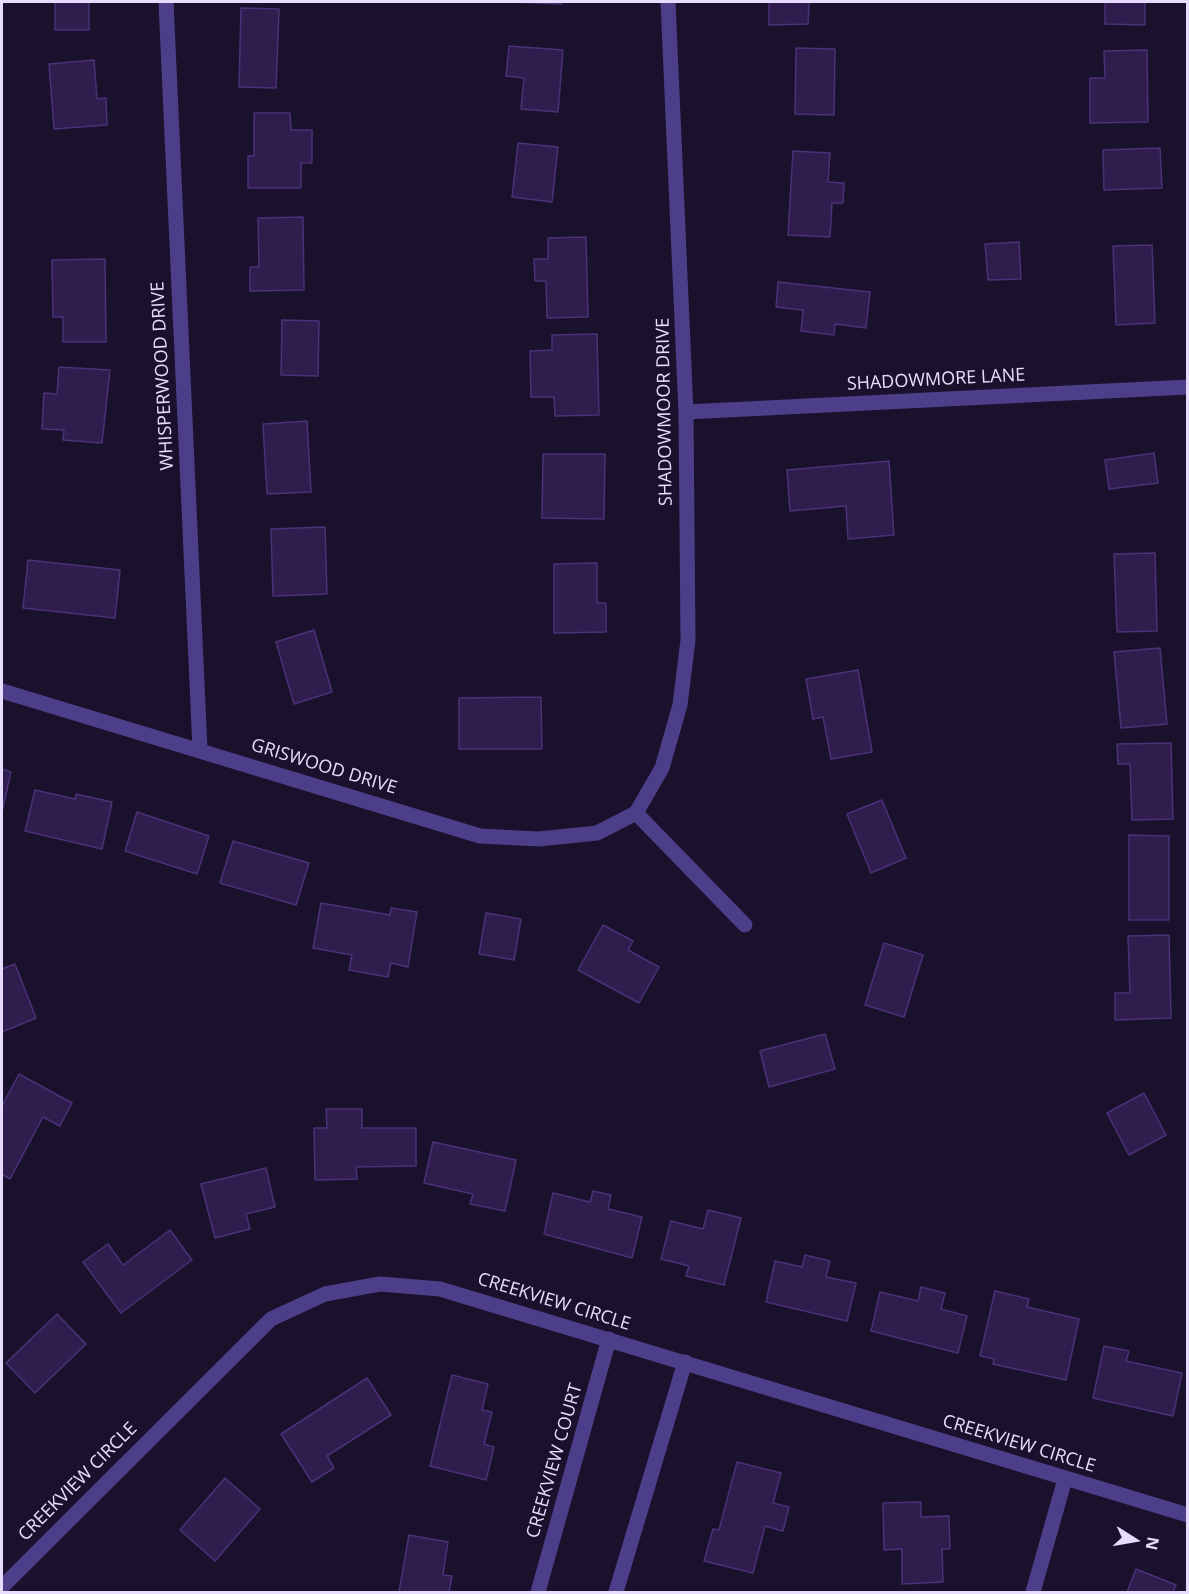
<!DOCTYPE html>
<style>
body{margin:0}
#map{position:relative;width:1189px;height:1594px;overflow:hidden;background:#1a122c;font-family:"Open Sans",sans-serif}
canvas{display:block}
.frame{position:absolute;inset:0;border:3px solid #e6ddfe;pointer-events:none}
.north{position:absolute;left:1105px;top:1510px;width:60px;height:60px;-webkit-text-stroke:4px #1a122c;paint-order:stroke;rotate:101deg;font-size:16px;font-weight:700;line-height:24px;text-align:center;color:#e6ddfe}
.north::after{content:'';display:block;margin:auto;width:21px;height:27px;background:#e6ddfe;clip-path:polygon(50% 0,100% 100%,50% 72%,0 100%)}
</style>
<div id="map">
<canvas width="1189" height="1594"></canvas>
<div class="frame"></div>
<div class="north">N</div>
</div>
<script>
const ctx = document.querySelector('canvas').getContext('2d');
ctx.lineJoin = 'round';
function fill(path, color) {
  ctx.fillStyle = color;
  ctx.fill(path, 'evenodd');
}
function poly(rows) {
  const path = new Path2D();
  for (const r of rows) {
    path.moveTo(r[0], r[1]);
    for (let i = 2; i < r.length; i += 2) path.lineTo(r[i], r[i + 1]);
  }
  return path;
}
function stroke(path, color, width, dash) {
  ctx.strokeStyle = color;
  ctx.lineWidth = width;
  ctx.lineCap = dash ? 'butt' : 'round';
  ctx.setLineDash(dash || []);
  ctx.stroke(path);
}
function label(font, color, halo, rows, align = 'center') {
  ctx.font = font + ' "Open Sans",sans-serif';
  ctx.lineWidth = 4.5;
  ctx.setLineDash([]);
  ctx.textBaseline = 'middle';
  ctx.strokeStyle = halo;
  ctx.fillStyle = color;
  for (const [text, x, y, turn = 0] of rows) {
    ctx.save();
    ctx.translate(x, y);
    ctx.rotate((+turn || 0) * Math.PI / 180);
    ctx.textAlign = isNaN(turn) ? turn : align;
    if (halo) ctx.strokeText(text, 0, 0);
    ctx.fillText(text, 0, 0);
    ctx.restore();
  }
}
const building = poly([
 [55,2,89,2,89,30,55,30,55,2],
 [513,2,561,2,561,4,513,2],
 [769,2,812,2,809,2,808,24,769,25,769,2],
 [1105,2,1145,2,1145,25,1105,24,1105,2],
 [241,8,279,9,276,88,239,87,241,8],
 [509,46,563,50,558,112,521,109,524,78,506,76,509,46],
 [796,48,835,49,834,115,795,114,796,48],
 [1147,50,1148,122,1090,123,1090,78,1105,78,1104,51,1147,50],
 [94,60,97,99,106,98,107,125,54,129,49,64,94,60],
 [254,113,290,113,291,130,312,130,312,163,301,163,301,188,248,188,248,156,254,156,254,113],
 [518,143,558,147,552,202,512,197,518,143],
 [1160,148,1162,188,1104,190,1103,150,1160,148],
 [793,151,830,153,828,182,844,183,843,203,832,203,830,237,788,235,793,151],
 [303,217,304,290,250,291,250,267,259,267,258,218,303,217],
 [586,237,588,317,547,318,546,281,535,281,534,259,548,259,548,238,586,237],
 [1019,242,1021,279,988,280,985,244,1019,242],
 [1152,245,1155,323,1116,325,1113,246,1152,245],
 [105,259,106,342,63,342,63,317,53,317,52,260,105,259],
 [778,282,870,292,866,328,835,324,834,335,801,331,803,310,776,307,778,282],
 [282,320,319,321,318,376,281,375,282,320],
 [597,334,599,415,555,416,554,397,531,397,530,351,552,350,552,335,597,334],
 [59,367,110,370,102,443,63,440,64,430,42,429,44,393,57,394,59,367],
 [307,421,311,492,267,494,263,424,307,421],
 [1154,453,1158,483,1109,489,1105,460,1154,453],
 [543,454,605,454,604,519,542,518,543,454],
 [889,461,894,535,848,539,846,506,790,511,787,470,889,461],
 [325,527,327,594,273,596,271,529,325,527],
 [1155,553,1157,631,1117,632,1114,554,1155,553],
 [28,560,120,570,115,618,23,608,28,560],
 [597,563,597,603,606,603,606,632,554,633,554,564,597,563],
 [314,630,332,692,294,704,276,642,314,630],
 [1160,648,1167,724,1121,728,1114,652,1160,648],
 [858,670,872,752,831,759,823,717,813,719,806,679,858,670],
 [541,697,542,749,459,749,459,698,541,697],
 [1171,743,1173,819,1132,820,1130,764,1118,764,1117,744,1171,743],
 [2,769,11,772,2,812,2,769],
 [35,790,75,799,76,794,112,802,102,849,25,831,35,790],
 [882,800,906,858,871,873,847,814,882,800],
 [137,812,209,836,197,874,125,851,137,812],
 [1129,835,1169,836,1169,920,1129,920,1129,835],
 [233,841,309,863,296,905,220,883,233,841],
 [321,903,390,915,391,908,417,912,408,967,391,963,388,977,349,970,352,955,313,948,321,903],
 [486,913,521,919,514,960,479,954,486,913],
 [603,925,633,941,628,950,659,967,639,1003,578,970,603,925],
 [1169,935,1171,1018,1115,1020,1115,993,1130,993,1128,936,1169,935],
 [884,943,923,955,904,1017,865,1005,884,943],
 [15,964,36,1018,2,1032,2,969,15,964],
 [825,1034,835,1069,769,1087,760,1051,825,1034],
 [19,1074,72,1103,60,1126,43,1117,10,1179,2,1174,2,1106,19,1074],
 [1144,1093,1166,1135,1129,1155,1107,1113,1144,1093],
 [326,1109,362,1109,362,1128,416,1128,416,1166,356,1167,357,1179,315,1180,314,1128,327,1128,326,1109],
 [433,1142,516,1160,505,1211,470,1204,473,1194,424,1183,433,1142],
 [266,1168,275,1207,246,1214,250,1229,215,1238,201,1184,266,1168],
 [593,1191,611,1195,608,1209,642,1217,632,1258,544,1234,553,1193,590,1202,593,1191],
 [708,1210,741,1218,724,1285,686,1276,689,1266,661,1259,671,1221,703,1229,708,1210],
 [170,1230,192,1260,121,1313,83,1262,108,1244,123,1265,170,1230],
 [805,1255,830,1261,826,1277,856,1283,847,1321,766,1302,775,1261,802,1267,805,1255],
 [921,1287,945,1293,941,1309,967,1316,958,1353,871,1331,880,1292,918,1301,921,1287],
 [995,1291,1029,1299,1027,1307,1079,1319,1066,1380,993,1364,994,1359,980,1356,995,1291],
 [57,1314,86,1344,35,1393,6,1363,57,1314],
 [1104,1346,1129,1351,1126,1361,1182,1373,1173,1416,1093,1398,1104,1346],
 [452,1375,488,1384,482,1410,492,1412,484,1444,494,1447,486,1480,430,1466,452,1375],
 [367,1378,391,1415,327,1456,334,1468,312,1482,281,1434,367,1378],
 [737,1462,781,1473,773,1503,789,1507,783,1531,765,1526,753,1573,704,1561,713,1529,719,1530,737,1462],
 [225,1478,260,1509,215,1561,180,1530,225,1478],
 [921,1502,921,1517,949,1516,950,1549,942,1549,943,1582,902,1584,902,1549,884,1550,883,1503,921,1502],
 [409,1535,448,1542,443,1575,452,1576,449,1592,399,1592,409,1535],
 [1136,1569,1176,1585,1173,1592,1127,1592,1136,1569]
]);
fill(building, '#2f1e4d');
stroke(building, '#4a3178', 1.5);
stroke(poly([
 [166,2,200,749],
 [686,412,1188,387],
 [2,691,480,836,539,839,597,833,636,813],
 [636,813,662,768,680,705,688,640,686,412,668,2],
 [636,813,745,925],
 [2,1587,271,1319,325,1294,380,1284,440,1289,1188,1515],
 [538,1592,609,1339],
 [616,1592,685,1362],
 [1033,1592,1065,1479]
]), '#4d3e8a', 15);
label('18px', '#e6ddfe', '#1a122c', [
 ["WHISPERWOOD DRIVE",163,376,-93],
 ["SHADOWMORE LANE",936,380,-3],
 ["SHADOWMOOR DRIVE",665,412,-91],
 ["GRISWOOD DRIVE",324,767,17],
 ["CREEKVIEW CIRCLE",554,1302,17],
 ["CREEKVIEW CIRCLE",1019,1444,17],
 ["CREEKVIEW COURT",555,1461,-74],
 ["CREEKVIEW CIRCLE",78,1482,-45]
]);
</script>
